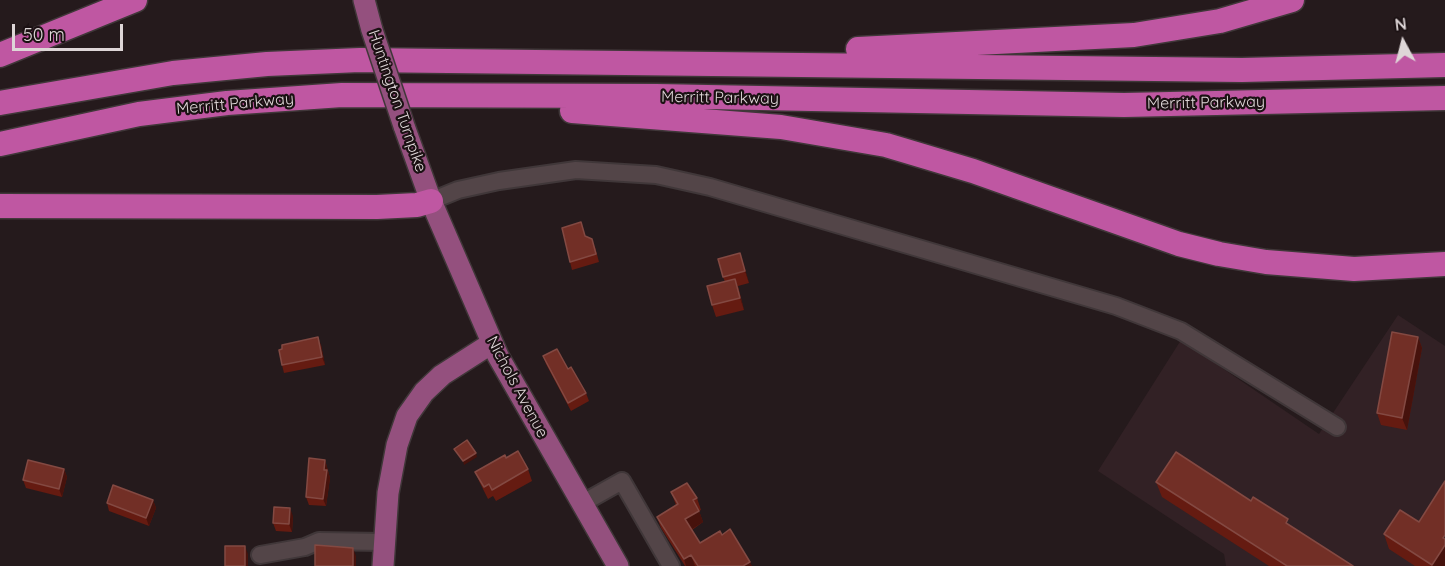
<!DOCTYPE html>
<style>
body{margin:0}
#map{position:relative;width:1445px;height:566px;overflow:hidden;background:#251a1c;font-family:Quicksand,sans-serif}
canvas{display:block}
.north{position:absolute;left:1373px;top:12px;width:60px;height:60px;-webkit-text-stroke:4px #1b1113;paint-order:stroke;rotate:353deg;font-size:16px;font-weight:700;line-height:24px;text-align:center;color:#ded6d7}
.north::after{content:'';display:block;margin:auto;width:21px;height:27px;background:#ded6d7;clip-path:polygon(50% 0,100% 100%,50% 72%,0 100%)}
.scale{position:absolute;left:12px;top:24px;width:111px;height:27px;box-sizing:border-box;border:3px solid #ded6d7;border-top:0;padding-left:8px;font-size:18px;line-height:21px;white-space:nowrap;color:#ded6d7;-webkit-text-stroke:4px #1b1113;paint-order:stroke}
</style>
<div id="map">
<canvas width="1445" height="566"></canvas>
<div class="north">N</div>
<div class="scale">50 m</div>
</div>
<script>
const ctx = document.querySelector('canvas').getContext('2d');
ctx.lineJoin = 'round';
function fill(path, color) {
  ctx.fillStyle = color;
  ctx.fill(path, 'evenodd');
}
function poly(rows) {
  const path = new Path2D();
  for (const r of rows) {
    path.moveTo(r[0], r[1]);
    for (let i = 2; i < r.length; i += 2) path.lineTo(r[i], r[i + 1]);
  }
  return path;
}
function stroke(path, color, width, dash) {
  ctx.strokeStyle = color;
  ctx.lineWidth = width;
  ctx.lineCap = dash ? 'butt' : 'round';
  ctx.setLineDash(dash || []);
  ctx.stroke(path);
}
function label(font, color, halo, rows, align = 'center') {
  ctx.font = font + ' Quicksand,sans-serif';
  ctx.lineWidth = 4.5;
  ctx.setLineDash([]);
  ctx.textBaseline = 'middle';
  ctx.strokeStyle = halo;
  ctx.fillStyle = color;
  for (const [text, x, y, turn = 0] of rows) {
    ctx.save();
    ctx.translate(x, y);
    ctx.rotate((+turn || 0) * Math.PI / 180);
    ctx.textAlign = isNaN(turn) ? turn : align;
    if (halo) ctx.strokeText(text, 0, 0);
    ctx.fillText(text, 0, 0);
    ctx.restore();
  }
}
fill(poly([
 [1398,315,1445,346,1445,566,1226,566,1224,554,1098,471,1181,340,1319,434]
]), '#322125');
const minor = poly([
 [431,201,458,190,499,181,576,170,656,175,710,187,1116,306,1181,331,1337,427],
 [581,504,622,481,671,566],
 [260,555,305,547,319,541,383,542]
]);
const major = poly([
 [364,0,372,30],
 [404,126,431,201,498,356,618,566],
 [383,566,388,493,397,445,407,416,424,392,442,375,492,343]
]);
const highway = poly([
 [858,49,1134,35,1220,21,1292,0],
 [0,55,135,0],
 [0,103,173,73,267,64,360,60,1242,70,1445,65],
 [572,111,781,127,886,145,973,171,1179,244,1219,254,1266,262,1354,269,1445,264],
 [0,144,139,114,227,103,342,95,656,96,1124,105,1445,98],
 [0,206,377,207,417,205,431,201]
]);
stroke(minor, '#403739', 20);
stroke(major, '#403739', 24);
stroke(highway, '#403739', 27);
stroke(minor, '#534548', 16);
stroke(major, '#94507e', 21);
stroke(highway, '#bf57a2', 24);
const majorBridge = poly([
 [372,30,404,126]
]);
stroke(majorBridge, '#403739', 24, []);
stroke(majorBridge, '#94507e', 21);
fill(poly([
 [586,236,595,247,599,262,572,270,570,262],
 [740,253,749,283,738,286,744,310,716,317,712,305,725,282,723,277],
 [1418,337,1422,348,1407,430,1381,425,1377,413],
 [321,345,325,365,284,373,282,365],
 [543,356,568,369,586,393,589,401,571,411,546,364],
 [506,458,528,469,532,481,496,501,493,496,488,499,480,483,475,472],
 [325,460,330,478,326,506,309,505,306,497],
 [64,469,67,477,62,497,26,488,23,480],
 [1156,482,1291,526,1353,566,1269,566,1162,497],
 [671,492,697,498,701,510,699,511,703,522,692,530,700,543,722,535,752,566,685,566,661,528,657,517,676,505],
 [153,500,156,508,149,526,109,511,107,503],
 [293,516,292,532,276,531,273,523],
 [1384,534,1445,566,1415,566,1389,549]
]), '#651b11');
fill(poly([
 [740,253,744,265,749,283,745,271],
 [735,279,739,291,744,310,740,298],
 [318,337,321,345,325,365,322,357],
 [1418,337,1422,348,1407,430,1402,418],
 [476,453,477,457,464,465,463,461],
 [325,460,330,478,326,506,323,499],
 [64,469,67,477,62,497,59,489],
 [153,500,156,508,149,526,146,518],
 [290,508,293,516,292,532,289,524],
 [699,511,703,522,689,531,685,519],
 [1445,545,1445,566,1432,566,1432,565],
 [245,546,248,554,248,566,245,566],
 [353,548,356,556,356,566,353,566],
 [691,555,695,566,686,566,684,559],
 [750,562,752,566,743,566]
]), '#46120c');
const building = poly([
 [581,222,585,236,592,239,596,254,570,262,562,228,581,222],
 [740,253,745,271,723,277,718,259,740,253],
 [735,279,740,298,712,305,707,286,735,279],
 [1392,332,1418,337,1402,418,1377,413,1392,332],
 [318,337,322,357,282,365,279,350,282,349,282,345,318,337],
 [557,349,568,369,571,367,586,393,568,403,543,356,557,349],
 [467,440,476,453,463,461,454,449,467,440],
 [518,451,528,469,492,490,489,484,484,487,475,472,505,455,506,458,518,451],
 [1176,452,1251,501,1253,497,1288,519,1286,523,1353,566,1287,566,1156,482,1176,452],
 [309,458,325,460,324,470,327,470,323,499,306,497,309,458],
 [28,460,64,469,59,489,23,480,28,460],
 [1445,481,1445,535,1443,538,1445,539,1445,545,1432,565,1384,534,1400,510,1419,522,1445,481],
 [687,483,697,498,693,500,699,511,685,519,700,543,720,531,722,535,730,529,750,562,743,566,698,566,691,555,684,559,657,517,678,504,671,492,687,483],
 [113,485,153,500,146,518,107,503,113,485],
 [274,507,290,508,289,524,273,523,274,507],
 [315,545,353,548,353,566,315,566,315,545],
 [225,546,245,546,245,566,225,566,225,546]
]);
fill(building, '#722f26');
stroke(building, '#834942', 1.5);
label('16px', '#ded6d7', '#1b1113', [
 ["Merritt Parkway",720,98,1],
 ["Huntington Turnpike",397,101,71],
 ["Merritt Parkway",1206,103,-1],
 ["Merritt Parkway",235,104,-5],
 ["Nichols Avenue",517,387,62]
]);
</script>
